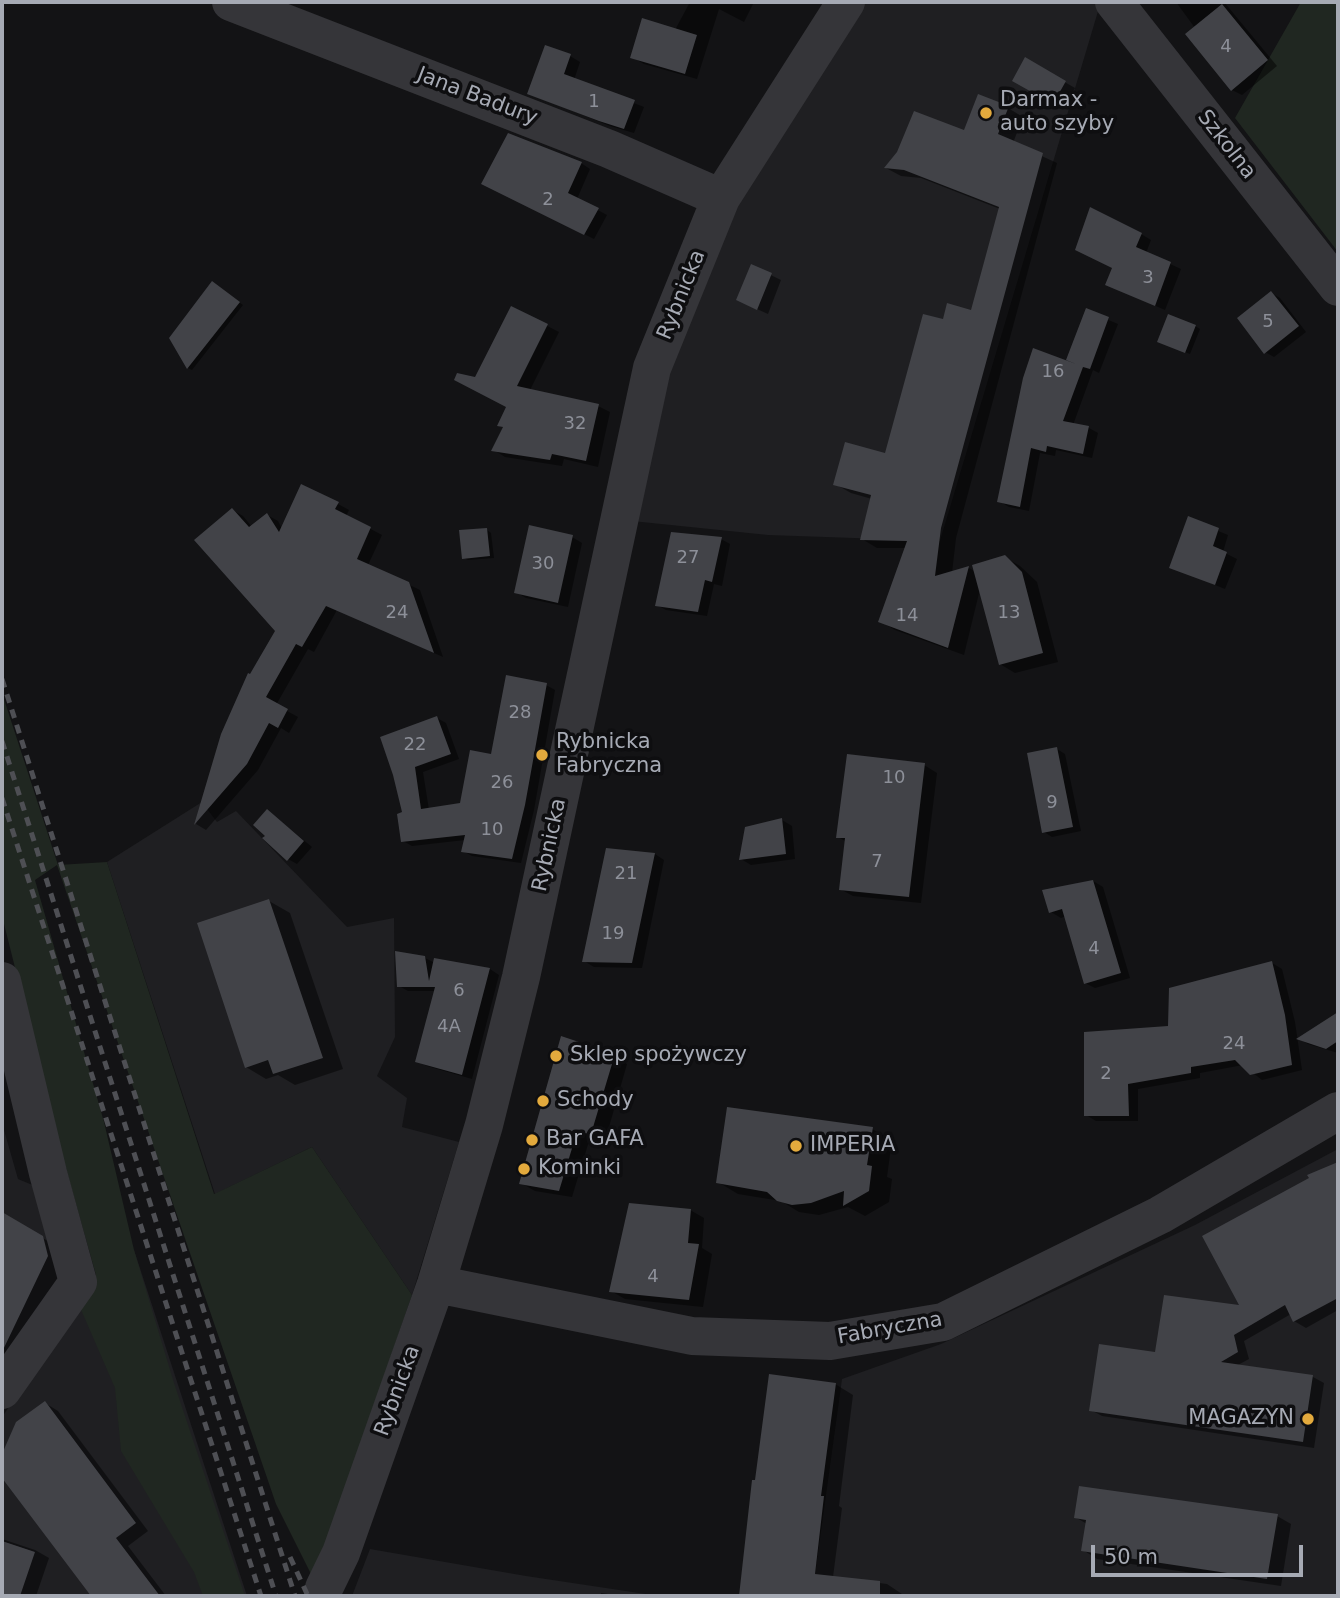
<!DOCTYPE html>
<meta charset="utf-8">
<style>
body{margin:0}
#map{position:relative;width:1340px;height:1598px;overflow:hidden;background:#131315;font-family:"DejaVu Sans",sans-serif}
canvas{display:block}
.frame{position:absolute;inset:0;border:4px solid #a6aab4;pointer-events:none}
.scale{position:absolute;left:1091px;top:1545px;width:212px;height:32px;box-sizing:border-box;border:4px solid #a6aab4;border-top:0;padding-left:9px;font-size:21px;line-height:24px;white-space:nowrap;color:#a6aab4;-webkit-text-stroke:5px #0e0e10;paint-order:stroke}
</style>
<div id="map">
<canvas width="1340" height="1598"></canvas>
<div class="frame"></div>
<div class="scale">50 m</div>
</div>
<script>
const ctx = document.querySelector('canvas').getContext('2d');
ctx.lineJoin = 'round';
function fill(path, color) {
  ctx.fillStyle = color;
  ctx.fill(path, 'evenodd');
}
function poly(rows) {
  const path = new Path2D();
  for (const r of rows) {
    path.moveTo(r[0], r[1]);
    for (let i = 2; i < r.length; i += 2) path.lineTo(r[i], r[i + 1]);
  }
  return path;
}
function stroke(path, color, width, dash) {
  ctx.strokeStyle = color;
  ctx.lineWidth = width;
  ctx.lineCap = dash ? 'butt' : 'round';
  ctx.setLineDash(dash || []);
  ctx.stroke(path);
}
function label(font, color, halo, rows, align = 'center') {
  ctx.font = font + ' "DejaVu Sans",sans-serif';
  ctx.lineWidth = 7;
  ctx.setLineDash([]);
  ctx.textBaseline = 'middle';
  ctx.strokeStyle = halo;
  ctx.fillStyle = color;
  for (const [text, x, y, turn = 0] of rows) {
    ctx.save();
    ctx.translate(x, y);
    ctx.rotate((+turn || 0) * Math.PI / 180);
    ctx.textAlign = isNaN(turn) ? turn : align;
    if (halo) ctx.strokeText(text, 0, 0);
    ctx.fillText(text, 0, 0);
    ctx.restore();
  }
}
fill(poly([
 [860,2,1094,2,1099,8,940,541,768,535,632,521,666,367,730,201],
 [202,802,217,822,236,811,347,927,394,918,395,1037,377,1076,407,1098,402,1127,459,1142,412,1295,312,1147,215,1194,107,862],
 [2,1123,18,1179,42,1189,63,1280,2,1369],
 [1338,1149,1338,1596,812,1596,842,1379,941,1344,1195,1225],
 [134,1250,247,1596,2,1596,2,1417,79,1305],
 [370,1549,526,1576,659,1596,352,1596]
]), '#1f1f22');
fill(poly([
 [1301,2,1338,2,1338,252,1235,118],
 [2,693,58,865,107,862,214,1194,312,1147,412,1295,314,1580,276,1504,57,865,35,880,104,1122,134,1250,174,1383,245,1596,203,1596,194,1572,121,1451,115,1388,79,1305,96,1275,63,1158,2,916]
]), '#202721');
fill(poly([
 [690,2,754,2,744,22,719,9,697,79,644,64,632,57,675,30],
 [1176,2,1224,2,1277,66,1242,95,1232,90,1195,28],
 [570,56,580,62,574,80,644,107,634,133,610,126,529,93],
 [1026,60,1075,88,1063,108,1014,80],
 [1008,108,1023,117,1013,143,1057,163,956,538,952,573,969,568,976,572,1004,557,1020,566,1037,582,1058,662,1015,673,1000,664,980,589,964,655,895,630,880,621,906,548,877,548,862,539,872,499,851,493,835,484,886,455,944,322,972,312,1000,209,921,178,901,176,886,168,964,133],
 [581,163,590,169,577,199,607,215,594,239,493,189],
 [1141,234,1151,240,1146,253,1181,269,1165,310,1108,285,1113,268],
 [752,266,781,280,768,314,748,305],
 [216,286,243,305,192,370,188,368],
 [1271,293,1280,298,1306,332,1274,357,1265,352],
 [512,308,559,332,530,390,598,406,610,412,598,467,564,459,562,466,505,457,494,450,504,428,499,425,508,407,476,379],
 [1087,311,1118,324,1099,373,1093,370,1073,425,1089,428,1098,433,1092,458,1056,450,1055,456,1040,453,1029,511,1009,507,999,501,1076,363],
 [1195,326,1200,329,1190,354,1164,344],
 [338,504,349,510,346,516,382,535,368,565,420,590,443,657,337,610,314,652,308,649,276,705,298,717,289,733,281,728,258,770,206,830,196,824,223,735,251,676,277,631,232,510,243,516,252,527,267,515,278,521,282,529],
 [1189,519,1228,535,1223,552,1237,559,1225,589,1171,567],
 [487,530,491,533,494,558,468,560,464,558],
 [572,537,582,543,568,607,526,598,516,592],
 [721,539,730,544,722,586,714,584,707,616,666,610,657,605],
 [546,685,555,690,534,810,521,863,472,856,463,851,465,840,412,846,403,841,404,813,395,774,437,718,446,723,459,759,423,772,429,810,461,805],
 [1057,749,1065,754,1081,831,1052,837,1044,832],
 [924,765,937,773,921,903,853,896,840,889,847,842,838,837],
 [268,811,312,847,297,864,288,859],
 [782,820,792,826,795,859,751,865,741,859],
 [655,854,664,860,642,968,594,967,584,961],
 [1093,881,1103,887,1130,978,1095,988,1085,983,1066,916,1061,918,1051,912],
 [269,901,290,913,343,1069,295,1085,278,1075,266,1079,246,1067],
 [425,958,435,963,490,969,499,975,472,1079,427,1066,417,1061,436,991,408,991,399,986],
 [1272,963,1282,969,1295,1022,1302,1070,1262,1080,1243,1065,1200,1073,1200,1078,1138,1089,1138,1121,1096,1121,1086,1115],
 [1338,1014,1338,1053,1308,1044,1299,1039],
 [614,1056,627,1064,605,1141,590,1138,572,1197,535,1191,521,1183],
 [872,1129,892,1140,887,1177,892,1179,889,1202,865,1216,848,1207,819,1215,799,1212,781,1201,738,1194,718,1182],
 [1338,1164,1338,1310,1306,1328,1294,1321,1291,1314,1244,1341,1249,1359,1236,1366,1313,1377,1324,1383,1314,1448,1102,1416,1091,1410,1156,1354,1242,1307,1311,1179,1310,1176],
 [690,1210,704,1218,702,1248,712,1254,703,1307,625,1299,611,1291],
 [2,1214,63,1250,68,1268,2,1376],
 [835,1384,853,1395,839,1506,842,1508,833,1577,887,1584,905,1596,741,1596,754,1482],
 [45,1403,58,1411,148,1531,128,1546,166,1596,93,1596,2,1475,2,1458,18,1423],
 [1277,1516,1291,1524,1281,1586,1097,1559,1083,1550,1087,1524,1075,1517],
 [2,1539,35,1550,49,1558,36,1596,2,1596],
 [601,1593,622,1596,601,1596]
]), '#0007');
fill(poly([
 [1222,4,1268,60,1231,91,1185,34],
 [642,18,697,35,685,74,630,58],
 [545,45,571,54,564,74,635,100,624,129,599,121,527,94],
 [1025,57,1066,81,1053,104,1012,81],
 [978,94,1009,106,998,134,1043,153,941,528,935,576,969,566,948,648,878,622,907,541,860,540,871,495,833,485,845,442,885,453,923,314,943,319,947,303,971,310,999,207,904,170,884,168,897,152,914,111,964,130],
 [508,133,582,162,568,193,599,208,584,235,481,184],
 [1090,207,1142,233,1136,247,1171,262,1155,306,1105,285,1112,268,1075,250],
 [751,264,772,273,757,310,736,300],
 [212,281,240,302,187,369,169,338],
 [1271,291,1299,326,1264,354,1237,318],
 [511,306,548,324,517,386,599,404,586,461,552,454,550,460,491,451,503,427,497,426,506,407,454,380,457,373,475,377],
 [1086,308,1109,317,1090,369,1083,367,1063,421,1089,426,1083,454,1047,446,1046,452,1031,448,1020,507,997,502,1023,378,1033,348,1076,364,1066,360],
 [1168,314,1196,325,1185,353,1157,342],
 [301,484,339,502,335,509,371,527,357,559,409,582,434,653,326,606,302,647,296,644,266,697,288,709,278,728,269,723,247,764,194,825,221,734,248,673,250,674,275,631,194,540,232,508,249,527,267,513,279,532],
 [1188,516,1219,528,1213,546,1227,552,1215,585,1169,568],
 [529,525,573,535,558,603,514,593],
 [487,528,490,556,462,559,459,530],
 [671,532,722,537,712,582,705,580,698,612,655,606],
 [1005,555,1022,572,1043,653,999,665,972,565],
 [506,675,547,683,525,805,512,859,461,852,465,835,401,842,397,814,402,812,393,775,380,737,437,716,451,754,415,767,421,809,460,803,470,750,491,754],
 [1057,747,1073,827,1042,833,1027,753],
 [847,754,925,763,909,897,839,890,845,838,836,838],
 [267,809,304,841,287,861,262,838,265,836,253,825],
 [782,818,786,854,739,860,745,827],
 [606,848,655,853,632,963,582,962],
 [1093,880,1121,973,1084,984,1062,909,1049,913,1042,890],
 [269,899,323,1058,273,1074,268,1060,245,1068,197,923],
 [395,951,425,956,429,981,434,958,490,968,462,1075,415,1062,435,987,397,987],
 [1272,961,1285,1015,1292,1065,1250,1075,1235,1060,1191,1067,1191,1073,1128,1084,1129,1116,1084,1116,1084,1032,1168,1026,1169,988],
 [1338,1012,1338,1041,1326,1049,1296,1039],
 [561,1036,615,1054,591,1134,577,1132,559,1191,519,1184],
 [727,1107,873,1127,867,1165,872,1166,869,1191,843,1206,844,1191,811,1203,792,1205,777,1201,767,1192,716,1183],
 [1338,1162,1338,1298,1293,1322,1285,1305,1234,1335,1238,1352,1221,1362,1313,1375,1303,1442,1089,1411,1099,1344,1155,1352,1164,1295,1239,1305,1202,1236,1309,1178,1307,1175],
 [629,1203,691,1209,688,1243,699,1244,689,1300,609,1292],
 [2,1212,43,1236,48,1256,2,1352],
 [769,1374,836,1383,821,1496,824,1496,815,1574,880,1581,880,1596,739,1596,752,1480,755,1480],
 [45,1401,136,1523,116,1538,160,1596,91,1596,2,1478,2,1454,16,1422],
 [1079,1486,1278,1514,1267,1579,1081,1551,1086,1520,1074,1518],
 [2,1541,35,1552,20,1596,2,1596]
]), '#424348');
stroke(poly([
 [231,2,609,149,721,198],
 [1114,2,1338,287],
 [2,981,48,1173,78,1282,2,1390],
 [436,1284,692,1336,830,1341,943,1322,1160,1215,1338,1111],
 [324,1588,341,1553,436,1284,484,1125,521,977,652,368,721,198,846,2]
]), '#353539', 38);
stroke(poly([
 [2,679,295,1596],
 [2,741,276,1596],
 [2,798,261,1596],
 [290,1557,308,1596]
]), '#4e4f54', 5, [9, 7]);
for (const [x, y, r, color] of [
 [986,113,7,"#e3aa3d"],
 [542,755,7,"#e3aa3d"],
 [556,1056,7,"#e3aa3d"],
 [543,1101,7,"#e3aa3d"],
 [532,1140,7,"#e3aa3d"],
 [796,1146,7,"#e3aa3d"],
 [524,1169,7,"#e3aa3d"],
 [1308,1419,7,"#e3aa3d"]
]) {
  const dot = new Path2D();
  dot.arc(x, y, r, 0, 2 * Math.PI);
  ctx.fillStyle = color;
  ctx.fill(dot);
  stroke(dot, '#0e0e10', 2.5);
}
label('18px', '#8d9099', null, [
 ["4",1226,47],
 ["1",594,102],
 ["2",548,200],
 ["3",1148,278],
 ["5",1268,322],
 ["16",1053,372],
 ["32",575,424],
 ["27",688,558],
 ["30",543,564],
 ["24",397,613],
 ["13",1009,613],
 ["14",907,616],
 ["28",520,713],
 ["22",415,745],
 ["10",894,778],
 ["26",502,783],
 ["9",1052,803],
 ["10",492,830],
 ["7",877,862],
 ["21",626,874],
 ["19",613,934],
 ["4",1094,949],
 ["6",459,991],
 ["4A",449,1027],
 ["24",1234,1044],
 ["2",1106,1074],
 ["4",653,1277]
]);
label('21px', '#a6aab4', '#0e0e10', [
 ["Jana Badury",477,97,21],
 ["Szkolna",1226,145,52],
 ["Rybnicka",682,295,-68],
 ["Rybnicka",550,845,-78],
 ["Fabryczna",890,1329,-10],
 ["Rybnicka",398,1391,-70]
]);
label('21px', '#a6aab4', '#0e0e10', [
 ["Darmax -",1000,101],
 ["auto szyby",1000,125],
 ["Rybnicka",556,743],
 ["Fabryczna",556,767],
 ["Sklep spożywczy",570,1056],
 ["Schody",557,1101],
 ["Bar GAFA",546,1140],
 ["IMPERIA",810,1146],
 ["Kominki",538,1169],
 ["MAGAZYN",1294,1419,"right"]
], 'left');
</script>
